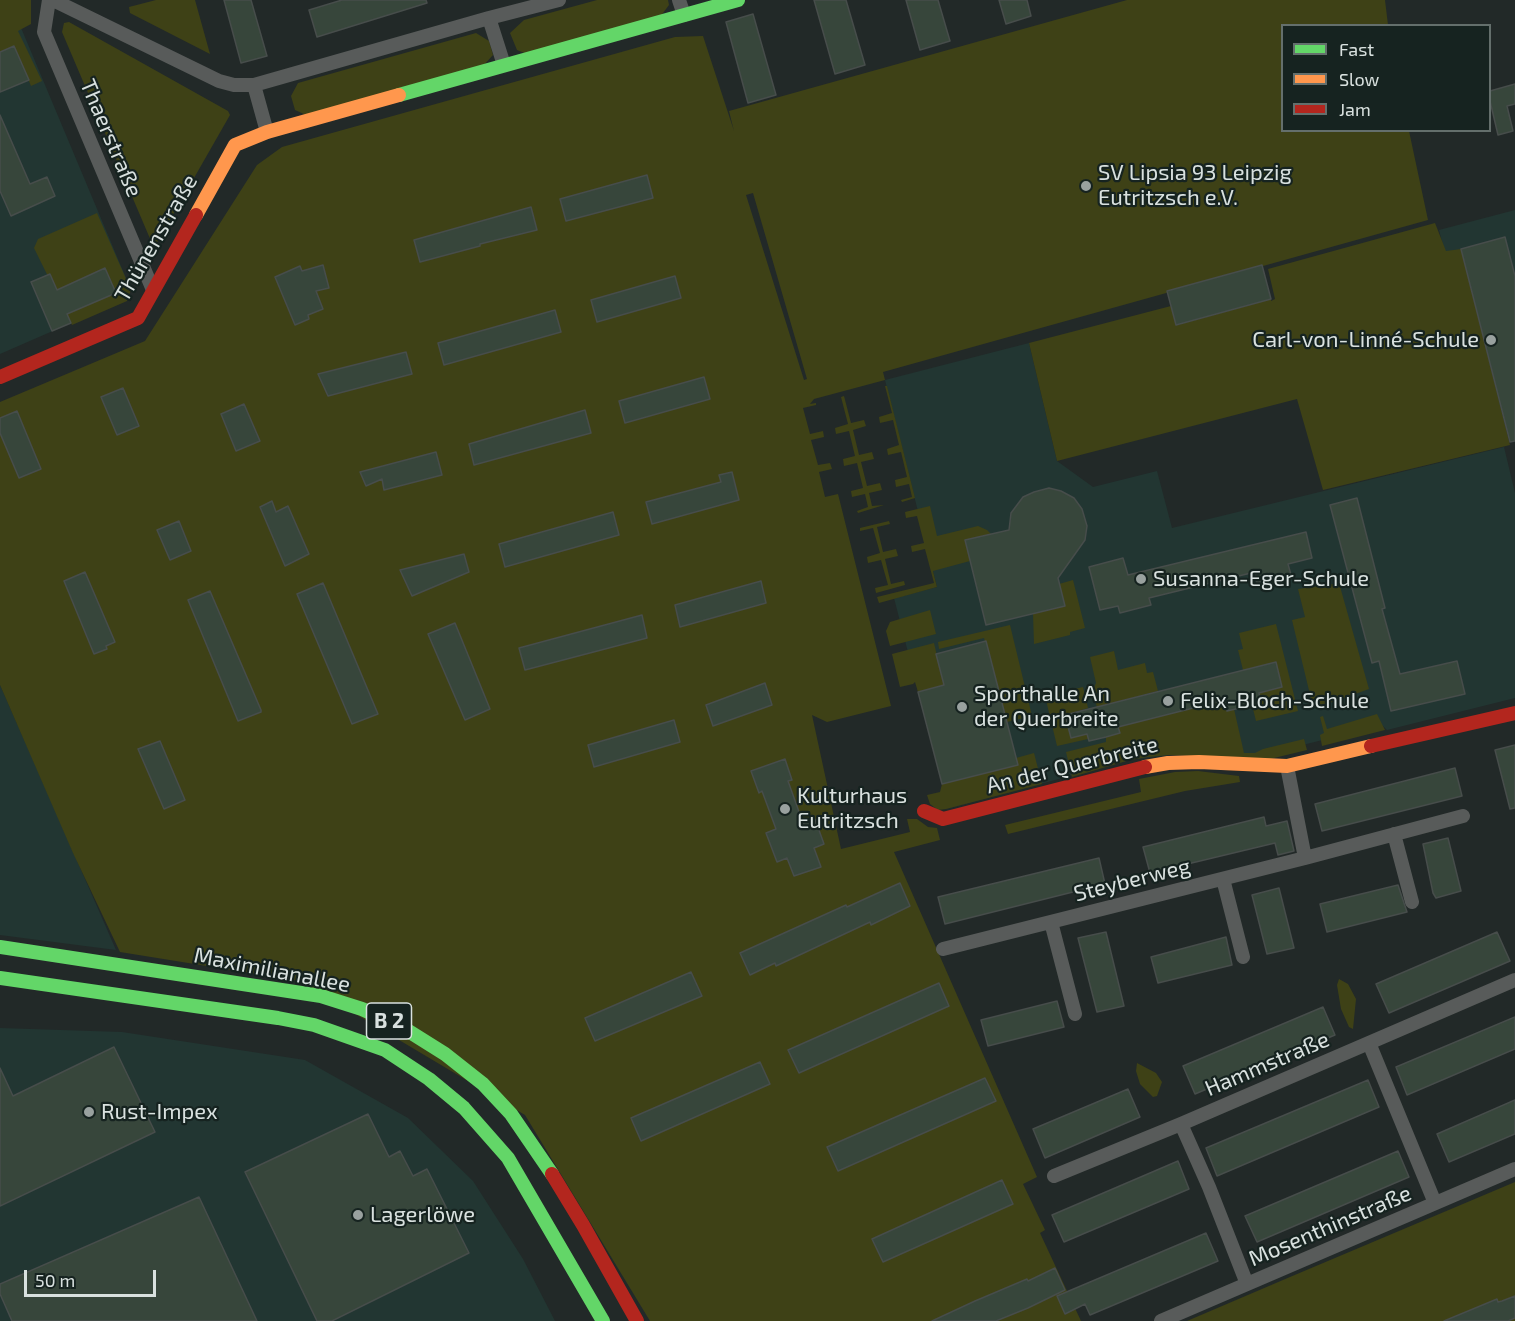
<!DOCTYPE html>
<meta charset="utf-8">
<style>
body{margin:0}
#map{position:relative;width:1515px;height:1321px;overflow:hidden;background:#222928;font-family:"Exo 2",sans-serif}
canvas{display:block}
.legend{position:absolute;left:1281px;top:24px;width:210px;height:108px;box-sizing:border-box;background:#162320;border:2px solid #646f6c;margin:0;padding:8px 10px;list-style:none;font-size:18px;color:#d9e1df}
.legend li{display:flex;align-items:center;gap:12px;height:30px}
.legend b{width:30px;border:2px solid #646f6c}
.scale{position:absolute;left:24px;top:1270px;width:132px;height:27px;box-sizing:border-box;border:3px solid #d9e1df;border-top:0;padding-left:8px;font-size:18px;line-height:21px;white-space:nowrap;color:#d9e1df;-webkit-text-stroke:4px #162320;paint-order:stroke}
</style>
<div id="map">
<canvas width="1515" height="1321"></canvas>
<ul class="legend">
<li><b style="height:8px;background:#63d668"></b>Fast</li>
<li><b style="height:8px;background:#ff974d"></b>Slow</li>
<li><b style="height:8px;background:#b3261e"></b>Jam</li>
</ul>
<div class="scale">50 m</div>
</div>
<script>
const ctx = document.querySelector('canvas').getContext('2d');
ctx.lineJoin = 'round';
function fill(path, color) {
  ctx.fillStyle = color;
  ctx.fill(path, 'evenodd');
}
function poly(rows) {
  const path = new Path2D();
  for (const r of rows) {
    path.moveTo(r[0], r[1]);
    for (let i = 2; i < r.length; i += 2) path.lineTo(r[i], r[i + 1]);
  }
  return path;
}
function stroke(path, color, width, dash) {
  ctx.strokeStyle = color;
  ctx.lineWidth = width;
  ctx.lineCap = dash ? 'butt' : 'round';
  ctx.setLineDash(dash || []);
  ctx.stroke(path);
}
function label(font, color, halo, rows, align = 'center') {
  ctx.font = font + ' "Exo 2",sans-serif';
  ctx.lineWidth = 4.5;
  ctx.setLineDash([]);
  ctx.textBaseline = 'middle';
  ctx.strokeStyle = halo;
  ctx.fillStyle = color;
  for (const [text, x, y, turn = 0] of rows) {
    ctx.save();
    ctx.translate(x, y);
    ctx.rotate((+turn || 0) * Math.PI / 180);
    ctx.textAlign = isNaN(turn) ? turn : align;
    if (halo) ctx.strokeText(text, 0, 0);
    ctx.fillText(text, 0, 0);
    ctx.restore();
  }
}
fill(poly([
 [14,11,131,290,71,323,0,354,0,17],
 [1515,210,1515,427,1492,433,1439,230],
 [1029,343,1057,461,1093,487,1157,471,1172,528,1504,447,1515,493,1515,698,1387,730,1382,725,1259,756,1170,755,1130,760,946,809,942,784,894,598,937,587,885,380],
 [0,685,31,755,116,950,0,935],
 [0,1028,122,1032,305,1060,408,1118,473,1181,523,1259,555,1321,0,1321]
]), '#223632');
fill(poly([
 [0,0,31,0,31,24,18,31,42,81,31,86,14,46,0,52],
 [156,0,195,0,210,54,130,13,129,7],
 [597,0,668,0,669,5,660,17,527,54,517,50,510,33,524,20],
 [1127,0,1385,0,1388,25,1282,26,1282,130,1409,131,1428,220,883,372,885,380,814,399,810,404,816,403,816,405,803,408,810,434,823,431,824,437,811,440,818,465,830,463,832,469,819,472,825,497,838,494,891,706,827,722,812,715,841,849,910,832,907,819,917,819,928,827,937,828,940,840,894,852,1037,1177,1023,1184,1045,1230,1040,1233,1081,1321,650,1321,525,1115,300,981,120,952,73,853,0,685,0,402,145,341,257,165,282,147,675,37,703,36,734,131,729,111],
 [753,193,807,379,804,380,746,195],
 [69,22,228,111,230,115,154,248,62,32,64,23],
 [476,33,489,41,493,55,483,66,306,115,295,110,291,96,298,83],
 [97,213,131,290,127,301,72,325,34,248,38,239],
 [1435,223,1446,251,1461,249,1510,445,1323,490,1297,399,1057,461,1029,343,1171,306,1177,325,1271,299,1271,301,1275,299,1268,269],
 [885,386,887,386,915,498,902,502,901,500,912,497,909,484,896,487,895,480,907,477,901,452,888,455,887,449,899,445,893,420,880,423,879,417,892,413],
 [844,396,851,423,864,420,866,426,853,430,859,455,872,452,874,459,861,462,867,486,880,483,882,490,869,493,872,506,884,505,858,513,857,511,868,507,865,494,852,497,851,491,863,488,857,463,844,466,843,459,855,456,849,431,836,434,835,428,848,424,841,397],
 [930,506,937,536,978,526,987,530,991,534,965,540,970,561,933,571,937,587,879,603,877,597,934,583,925,549,912,552,911,546,924,543,917,516,906,518,905,512],
 [889,521,890,524,877,527,883,552,896,549,898,556,885,559,891,584,904,581,905,585,876,593,875,588,888,585,881,560,868,563,867,557,880,553,873,528,860,531,860,528],
 [1073,580,1085,628,1070,632,1070,635,1034,644,1033,614,1065,606,1059,584],
 [1339,583,1369,689,1336,701,1313,707,1292,620,1305,617,1298,589],
 [930,610,936,634,890,646,886,631,890,622],
 [1276,624,1298,711,1256,721,1252,705,1261,703,1259,693,1282,687,1276,662,1243,670,1238,650,1243,649,1239,633],
 [1010,625,1032,716,1007,722,984,638,939,649,938,642],
 [934,643,944,685,918,692,915,682,913,684,900,687,892,654],
 [1114,651,1118,670,1145,663,1147,673,1153,672,1158,691,1097,707,1092,692,1096,683,1090,657],
 [1083,687,1088,708,1065,715,1071,738,1087,734,1088,739,1057,746,1045,696],
 [1225,700,1227,711,1234,709,1244,753,1255,753,1263,749,1304,739,1307,750,1270,759,1169,755,1148,757,1130,760,1072,777,1066,752,1106,742,1106,737,1120,733,1118,727],
 [1377,714,1385,730,1322,746,1320,735,1324,733,1320,717,1323,716,1327,729],
 [1034,753,1042,784,946,809,938,810,930,804,927,795,940,792,942,784,1017,765,1016,758],
 [1198,771,1239,776,1240,782,1185,791,1008,834,1005,825,1141,792,1139,779,1175,772],
 [1339,979,1348,984,1356,999,1353,1029,1349,1027,1341,1009,1337,985],
 [1137,1063,1156,1073,1162,1082,1157,1096,1153,1097,1140,1084,1136,1071],
 [1515,1182,1515,1321,1187,1321,1290,1277]
]), '#3e4116');
const building = poly([
 [224,0,251,0,267,56,241,63,224,0],
 [342,0,426,0,427,3,317,37,309,10,342,0],
 [814,0,846,0,865,65,835,74,814,0],
 [906,0,938,0,950,41,920,50,906,0],
 [999,0,1027,0,1031,16,1006,24,999,0],
 [753,14,776,95,748,103,726,22,753,14],
 [14,46,29,80,0,92,0,52,14,46],
 [1515,84,1515,104,1507,106,1513,131,1498,135,1490,101,1490,91,1515,84],
 [0,115,30,184,47,177,55,196,11,216,0,191,0,115],
 [647,175,653,198,566,221,560,199,647,175],
 [531,207,537,230,480,244,480,246,420,262,414,240,531,207],
 [1505,237,1515,276,1515,441,1510,442,1461,249,1505,237],
 [323,265,329,288,316,291,323,309,308,315,309,319,295,325,275,277,300,266,302,271,323,265],
 [1262,265,1271,299,1176,325,1167,291,1262,265],
 [105,268,116,293,67,314,71,323,52,331,31,282,50,274,57,290,105,268],
 [675,276,681,298,597,322,591,300,675,276],
 [555,310,561,332,444,365,438,343,555,310],
 [406,352,412,374,328,396,318,374,406,352],
 [704,377,710,399,625,423,619,401,704,377],
 [123,388,139,426,117,435,101,397,123,388],
 [244,404,260,441,236,451,221,414,244,404],
 [585,410,591,433,474,465,469,444,585,410],
 [17,411,41,469,19,478,0,433,0,418,17,411],
 [436,452,442,475,384,490,382,479,366,486,360,472,436,452],
 [732,472,739,500,652,524,646,502,721,482,719,475,732,472],
 [1049,488,1061,491,1074,498,1082,509,1087,526,1085,540,1058,578,1065,606,986,625,965,540,1009,530,1011,513,1023,497,1034,492,1049,488],
 [1357,498,1385,608,1382,609,1400,674,1457,661,1465,694,1391,711,1379,661,1372,663,1330,505,1357,498],
 [272,501,276,512,288,506,309,554,285,566,260,507,272,501],
 [613,512,619,535,505,567,499,544,613,512],
 [179,521,191,551,170,560,157,530,179,521],
 [1306,532,1312,558,1288,564,1291,575,1257,583,1255,572,1149,598,1151,605,1120,613,1118,606,1100,610,1089,567,1123,558,1128,575,1306,532],
 [464,554,469,572,412,596,400,570,464,554],
 [85,572,115,642,106,646,107,649,94,654,64,581,85,572],
 [761,581,766,603,680,627,675,605,761,581],
 [323,583,378,714,352,724,297,594,323,583],
 [210,591,261,710,261,712,238,721,188,600,210,591],
 [642,615,647,638,525,670,519,648,642,615],
 [455,623,490,709,465,720,428,634,455,623],
 [986,641,1018,765,942,784,918,692,944,685,936,654,986,641],
 [1276,662,1282,687,1259,693,1261,703,1227,711,1225,700,1118,727,1120,733,1106,737,1089,741,1087,734,1071,738,1065,715,1276,662],
 [765,683,772,705,713,726,706,705,765,683],
 [674,720,680,742,594,767,588,745,674,720],
 [160,741,185,800,164,809,138,749,160,741],
 [1515,745,1515,808,1510,809,1495,750,1515,745],
 [785,759,792,780,788,781,803,823,815,819,824,844,814,848,821,867,794,876,787,858,777,862,766,833,776,829,762,791,759,793,751,771,785,759],
 [1455,768,1462,796,1322,831,1315,804,1455,768],
 [1264,817,1266,826,1287,821,1294,851,1278,855,1275,843,1150,873,1143,847,1264,817],
 [1448,838,1461,891,1436,898,1433,893,1423,844,1448,838],
 [1099,858,1105,884,945,924,938,897,1099,858],
 [900,883,910,906,871,925,870,922,776,966,775,963,750,975,740,953,846,905,847,907,900,883],
 [1398,885,1407,912,1327,932,1320,904,1398,885],
 [1279,888,1294,948,1267,954,1252,895,1279,888],
 [1106,932,1124,1006,1097,1012,1078,938,1106,932],
 [1497,932,1510,961,1389,1013,1376,984,1497,932],
 [1226,937,1232,965,1158,983,1151,957,1226,937],
 [691,972,702,996,595,1041,585,1018,691,972],
 [939,983,949,1006,799,1073,788,1050,939,983],
 [1057,1001,1064,1027,988,1046,981,1020,1057,1001],
 [1323,1007,1335,1035,1195,1094,1183,1066,1323,1007],
 [1515,1017,1515,1049,1407,1095,1396,1067,1515,1017],
 [114,1047,155,1132,0,1206,0,1068,13,1096,114,1047],
 [760,1062,770,1084,641,1141,631,1118,760,1062],
 [985,1078,996,1101,838,1171,827,1147,985,1078],
 [1368,1080,1379,1107,1217,1176,1206,1148,1368,1080],
 [1128,1089,1140,1117,1045,1158,1033,1129,1128,1089],
 [1515,1100,1515,1134,1449,1162,1437,1134,1515,1100],
 [368,1114,389,1157,400,1151,413,1176,427,1169,469,1253,332,1321,317,1321,245,1172,368,1114],
 [1398,1151,1409,1177,1257,1242,1245,1216,1398,1151],
 [1178,1161,1189,1189,1064,1242,1052,1215,1178,1161],
 [1002,1180,1013,1204,883,1262,872,1239,1002,1180],
 [199,1197,257,1321,12,1321,0,1294,0,1284,199,1197],
 [1206,1233,1218,1261,1090,1315,1085,1304,1065,1314,1057,1296,1206,1233],
 [1055,1268,1065,1290,1028,1308,996,1321,932,1321,975,1301,1027,1279,1028,1281,1055,1268],
 [1515,1296,1515,1318,1508,1321,1444,1321,1497,1299,1498,1302,1502,1301,1515,1296]
]);
fill(building, '#37463b');
stroke(building, '#474d4b', 1.5);
stroke(poly([
 [49,0,44,32,153,290],
 [53,0,219,81,234,85,254,85,489,18,559,0],
 [679,0,684,15],
 [489,18,504,65],
 [254,85,267,132],
 [1394,834,1412,902],
 [1305,858,1463,816],
 [1223,879,1243,957],
 [1051,922,1075,1014],
 [943,949,1305,858,1287,766],
 [1369,1043,1435,1203],
 [1181,1124,1209,1187,1247,1284],
 [1054,1176,1181,1124,1515,980],
 [1161,1321,1515,1169]
]), '#585b5a', 14);
stroke(poly([
 [399,95,738,0],
 [0,947,321,996,362,1009,402,1027,445,1054,483,1084,511,1114,552,1174],
 [0,978,278,1018,314,1025,385,1050,429,1079,464,1108,508,1158,603,1321]
]), '#63d668', 14);
stroke(poly([
 [196,215,235,145,267,132,399,95],
 [1145,767,1168,763,1199,762,1287,766,1371,746]
]), '#ff974d', 14);
stroke(poly([
 [0,377,138,318,196,215],
 [1371,746,1515,713],
 [924,811,943,819,1145,767],
 [552,1174,583,1225,637,1321]
]), '#b3261e', 14);
for (const [x, y, r, color] of [
 [1086,186,6,"#99a19f"],
 [1491,340,6,"#99a19f"],
 [1141,579,6,"#99a19f"],
 [1168,701,6,"#99a19f"],
 [962,707,6,"#99a19f"],
 [785,809,6,"#99a19f"],
 [89,1112,6,"#99a19f"],
 [358,1215,6,"#99a19f"]
]) {
  const dot = new Path2D();
  dot.arc(x, y, r, 0, 2 * Math.PI);
  ctx.fillStyle = color;
  ctx.fill(dot);
  stroke(dot, '#162320', 2);
}
for (const [x, y, w] of [
 [389,1021,45]
]) {
  const box = new Path2D();
  box.roundRect(x - w / 2, y - 18, w, 36, 4.5);
  ctx.fillStyle = '#162320';
  ctx.fill(box);
  stroke(box, '#d9e1df', 1.5);
}
label('bold 21px', '#d9e1df', null, [
 ["B 2",389,1021]
]);
label('22px', '#d9e1df', '#162320', [
 ["Thaerstraße",111,138,67],
 ["Thünenstraße",156,238,-60],
 ["An der Querbreite",1072,765,-14],
 ["Steyberweg",1132,880,-14],
 ["Maximilianallee",272,970,11],
 ["Hammstraße",1267,1064,-23],
 ["Mosenthinstraße",1330,1226,-23]
]);
label('22px', '#d9e1df', '#162320', [
 ["SV Lipsia 93 Leipzig",1098,173],
 ["Eutritzsch e.V.",1098,198],
 ["Carl-von-Linné-Schule",1479,340,"right"],
 ["Susanna-Eger-Schule",1153,579],
 ["Sporthalle An",974,694],
 ["der Querbreite",974,719],
 ["Felix-Bloch-Schule",1180,701],
 ["Kulturhaus",797,796],
 ["Eutritzsch",797,821],
 ["Rust-Impex",101,1112],
 ["Lagerlöwe",370,1215]
], 'left');
</script>
